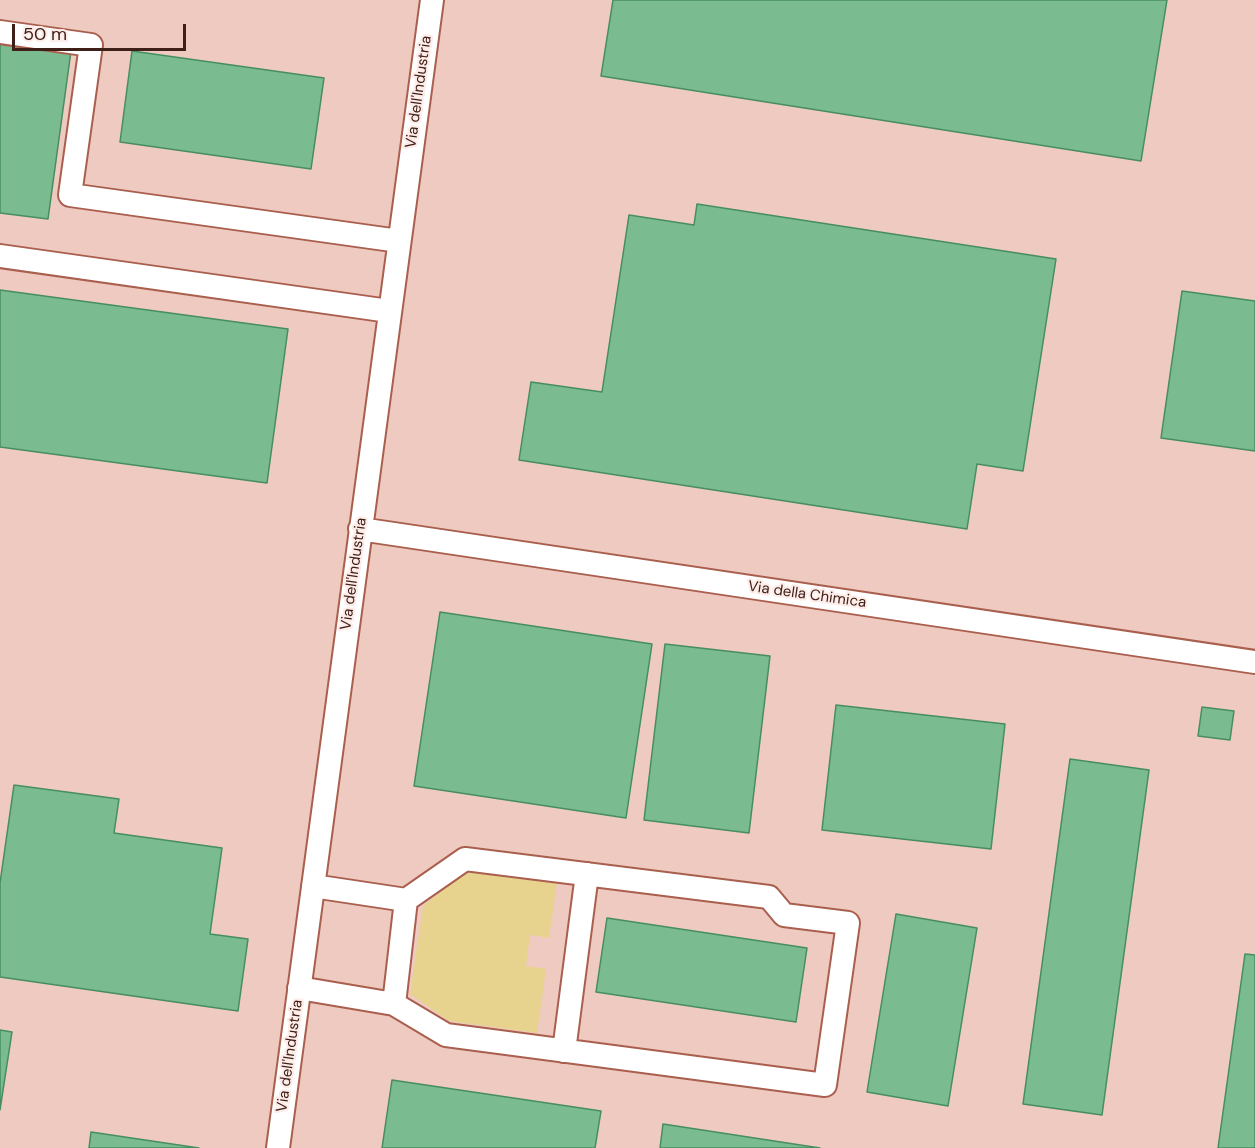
<!DOCTYPE html>
<style>
body{margin:0}
#map{position:relative;width:1255px;height:1148px;overflow:hidden;background:#fddad2;font-family:"DM Sans",sans-serif}
canvas{display:block}
.scale{position:absolute;left:12px;top:24px;width:174px;height:27px;box-sizing:border-box;border:3px solid #3f2019;border-top:0;padding-left:8px;font-size:18px;line-height:21px;white-space:nowrap;color:#3f2019;-webkit-text-stroke:4px #feece8;paint-order:stroke}
</style>
<div id="map">
<canvas width="1255" height="1148"></canvas>
<div class="scale">50 m</div>
</div>
<script>
const ctx = document.querySelector('canvas').getContext('2d');
ctx.lineJoin = 'round';
function fill(path, color) {
  ctx.fillStyle = color;
  ctx.fill(path, 'evenodd');
}
function poly(rows) {
  const path = new Path2D();
  for (const r of rows) {
    path.moveTo(r[0], r[1]);
    for (let i = 2; i < r.length; i += 2) path.lineTo(r[i], r[i + 1]);
  }
  return path;
}
function stroke(path, color, width, dash) {
  ctx.strokeStyle = color;
  ctx.lineWidth = width;
  ctx.lineCap = dash ? 'butt' : 'round';
  ctx.setLineDash(dash || []);
  ctx.stroke(path);
}
function label(font, color, halo, rows, align = 'center') {
  ctx.font = font + ' "DM Sans",sans-serif';
  ctx.lineWidth = 4.5;
  ctx.setLineDash([]);
  ctx.textBaseline = 'middle';
  ctx.strokeStyle = halo;
  ctx.fillStyle = color;
  for (const [text, x, y, turn = 0] of rows) {
    ctx.save();
    ctx.translate(x, y);
    ctx.rotate((+turn || 0) * Math.PI / 180);
    ctx.textAlign = isNaN(turn) ? turn : align;
    if (halo) ctx.strokeText(text, 0, 0);
    ctx.fillText(text, 0, 0);
    ctx.restore();
  }
}
fill(poly([
 [0,0,1255,0,1255,1148,0,1148]
]), '#eecac1');
fill(poly([
 [469,869,557,882,549,938,530,935,526,966,546,969,537,1033,449,1021,410,994,423,906]
]), '#e7d38e');
const building = poly([
 [613,0,1167,0,1141,161,601,76,613,0],
 [0,41,71,51,48,219,0,213,0,41],
 [132,51,324,78,311,169,120,142,132,51],
 [697,204,1056,259,1023,471,977,464,967,529,519,460,531,382,602,392,629,215,694,225,697,204],
 [0,290,288,329,267,483,0,447,0,290],
 [1182,291,1255,301,1255,451,1161,438,1182,291],
 [440,612,652,644,626,818,414,786,440,612],
 [665,644,770,656,749,833,644,820,665,644],
 [836,705,1005,724,991,849,822,830,836,705],
 [1202,707,1234,711,1230,740,1198,736,1202,707],
 [1070,759,1149,770,1102,1115,1023,1104,1070,759],
 [14,785,119,799,114,833,222,848,210,934,248,939,238,1011,0,977,0,883,14,785],
 [896,914,977,928,948,1106,867,1092,896,914],
 [607,918,807,948,796,1022,596,992,607,918],
 [1245,954,1255,955,1255,1148,1218,1148,1245,954],
 [0,1030,12,1032,0,1110,0,1030],
 [392,1080,601,1111,595,1148,382,1148,392,1080],
 [663,1124,820,1148,660,1148,663,1124],
 [91,1132,199,1148,89,1148,91,1132]
]);
fill(building, '#7abb8f');
stroke(building, '#468e60', 1.5);
const minor = poly([
 [0,32,91,45,70,195,399,241],
 [0,256,389,311],
 [360,529,1255,662],
 [299,988,394,1004,446,1035,825,1085,848,923,784,915,769,897,465,859,406,900,313,886],
 [394,1004,406,900],
 [564,1051,587,874],
 [278,1148,432,0]
]);
stroke(minor, '#aa5f4e', 26);
stroke(minor, '#fff', 22);
label('15px', '#3f2019', '#feece8', [
 ["Via dell'Industria",419,92,-82],
 ["Via dell'Industria",354,574,-82],
 ["Via della Chimica",807,595,8],
 ["Via dell'Industria",290,1056,-82]
]);
</script>
